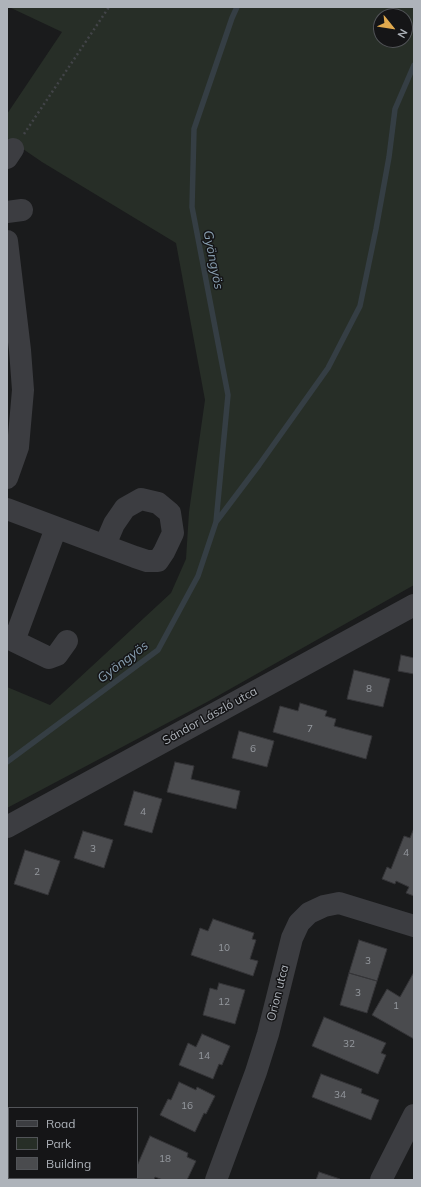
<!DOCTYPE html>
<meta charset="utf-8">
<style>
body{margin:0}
#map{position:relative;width:421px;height:1187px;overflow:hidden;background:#1a1b1c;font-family:Mulish,sans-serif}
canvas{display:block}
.frame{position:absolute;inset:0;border:8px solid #aeb3ba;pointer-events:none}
.legend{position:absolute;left:8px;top:1107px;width:130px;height:72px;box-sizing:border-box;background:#151517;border:1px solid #525458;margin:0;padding:5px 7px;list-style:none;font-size:12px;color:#aeb3ba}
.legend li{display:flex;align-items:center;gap:8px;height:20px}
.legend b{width:20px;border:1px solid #525458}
.north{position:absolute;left:373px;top:8px;width:40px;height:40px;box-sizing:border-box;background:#151517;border:1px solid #525458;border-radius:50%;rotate:120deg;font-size:11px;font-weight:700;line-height:16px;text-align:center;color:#aeb3ba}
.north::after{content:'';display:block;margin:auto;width:14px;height:18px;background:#e0a94e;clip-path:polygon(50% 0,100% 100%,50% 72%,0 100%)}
</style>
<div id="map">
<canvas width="421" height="1187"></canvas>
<div class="frame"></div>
<ul class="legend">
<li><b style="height:5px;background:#3c3d41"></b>Road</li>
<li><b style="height:11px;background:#272e27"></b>Park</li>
<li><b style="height:11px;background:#4a4b4e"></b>Building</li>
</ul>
<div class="north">N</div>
</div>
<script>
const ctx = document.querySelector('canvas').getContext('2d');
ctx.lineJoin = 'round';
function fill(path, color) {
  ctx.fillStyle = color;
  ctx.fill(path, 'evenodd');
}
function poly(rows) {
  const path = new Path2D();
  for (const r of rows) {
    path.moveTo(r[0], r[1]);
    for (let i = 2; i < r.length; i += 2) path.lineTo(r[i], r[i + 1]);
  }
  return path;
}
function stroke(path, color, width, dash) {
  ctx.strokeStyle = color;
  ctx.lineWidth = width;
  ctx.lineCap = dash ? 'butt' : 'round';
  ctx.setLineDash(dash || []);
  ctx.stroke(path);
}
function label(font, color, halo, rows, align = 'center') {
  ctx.font = font + ' Mulish,sans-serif';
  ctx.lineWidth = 3;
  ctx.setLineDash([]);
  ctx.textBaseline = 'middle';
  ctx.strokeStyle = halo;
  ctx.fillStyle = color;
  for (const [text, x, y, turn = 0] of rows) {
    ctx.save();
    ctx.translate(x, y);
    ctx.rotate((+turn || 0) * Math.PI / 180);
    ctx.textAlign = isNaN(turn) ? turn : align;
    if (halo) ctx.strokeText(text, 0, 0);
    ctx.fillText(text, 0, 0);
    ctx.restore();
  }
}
fill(poly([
 [9,7,414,7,414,585,207,702,7,808,7,687,50,705,171,593,186,559,189,512,205,400,176,243,42,162,7,138,7,114,62,32],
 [381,16,405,16,405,40,381,40]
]), '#272e27');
stroke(poly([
 [216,522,259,465,328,368,360,306,376,229,389,157,395,109,414,65],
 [7,762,158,650,198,576,216,522,228,395,192,207,194,129,232,18,237,7]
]), '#353e44', 5.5);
const building = poly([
 [401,655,414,658,414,674,398,671,401,655],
 [354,670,390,679,383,707,347,699,354,670],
 [300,703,327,711,325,716,336,719,334,726,372,736,366,759,273,732,280,706,298,711,300,703],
 [239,731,274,741,267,767,232,758,239,731],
 [175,762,194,766,191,779,240,791,236,809,167,792,175,762],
 [134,791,162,799,152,833,124,825,134,791],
 [414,828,414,896,406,893,409,887,396,881,395,884,382,879,387,867,391,869,404,836,410,838,414,828],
 [83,831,113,840,104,868,74,858,83,831],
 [25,850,60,861,48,895,14,884,25,850],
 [213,919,254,933,252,939,256,940,250,959,258,961,253,976,191,955,200,928,208,931,213,919],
 [359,940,387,949,377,981,349,973,359,940],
 [414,972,414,1039,372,1015,387,989,400,997,414,972],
 [349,973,377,981,367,1013,340,1005,349,973],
 [219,983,245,990,235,1024,203,1015,210,988,217,990,219,983],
 [324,1017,386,1043,381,1053,386,1055,378,1074,312,1046,324,1017],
 [202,1034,230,1046,222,1065,219,1064,213,1079,179,1065,188,1043,196,1047,202,1034],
 [321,1074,362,1089,361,1093,379,1100,371,1120,312,1097,321,1074],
 [179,1082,196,1090,197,1087,215,1096,206,1114,204,1113,195,1132,160,1115,168,1099,171,1100,179,1082],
 [150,1136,188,1153,187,1157,196,1161,187,1180,163,1180,155,1177,154,1180,136,1180,132,1178,137,1178,137,1166,150,1136],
 [319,1172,340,1179,340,1180,316,1180,319,1172]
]);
fill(building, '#4a4b4e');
stroke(building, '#353538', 1);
stroke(poly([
 [24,134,109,7]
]), '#424448', 2.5, [2, 3]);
stroke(poly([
 [7,158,13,149],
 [7,212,22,210],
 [7,241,20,350,23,390,18,447,7,478],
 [7,509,135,557,147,561,158,561,164,552,173,533,170,513,158,503,141,499,125,508,114,524,105,545],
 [7,636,14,641,49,658,57,655,67,641],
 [14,641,56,528],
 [7,827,414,605],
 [216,1180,256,1072,268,1034,292,938,299,923,309,913,324,906,339,903,414,926],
 [381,1180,414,1115]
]), '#3c3d41', 22);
label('10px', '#95999f', null, [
 ["8",369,689],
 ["7",310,729],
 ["6",253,749],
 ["4",143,812],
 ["3",93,849],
 ["4",406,853],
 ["2",37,872],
 ["10",224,948],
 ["3",368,961],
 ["3",358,993],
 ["12",224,1002],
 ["1",396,1006],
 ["32",349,1044],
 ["14",204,1056],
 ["34",340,1095],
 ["16",187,1106],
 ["18",165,1159]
]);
label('12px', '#aeb3ba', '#151517', [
 ["Sándor László utca",210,716,-29],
 ["Orion utca",278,993,-76]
]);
label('italic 13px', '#89a0b1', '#151517', [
 ["Gyöngyös",213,260,79],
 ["Gyöngyös",123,662,-37]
]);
</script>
